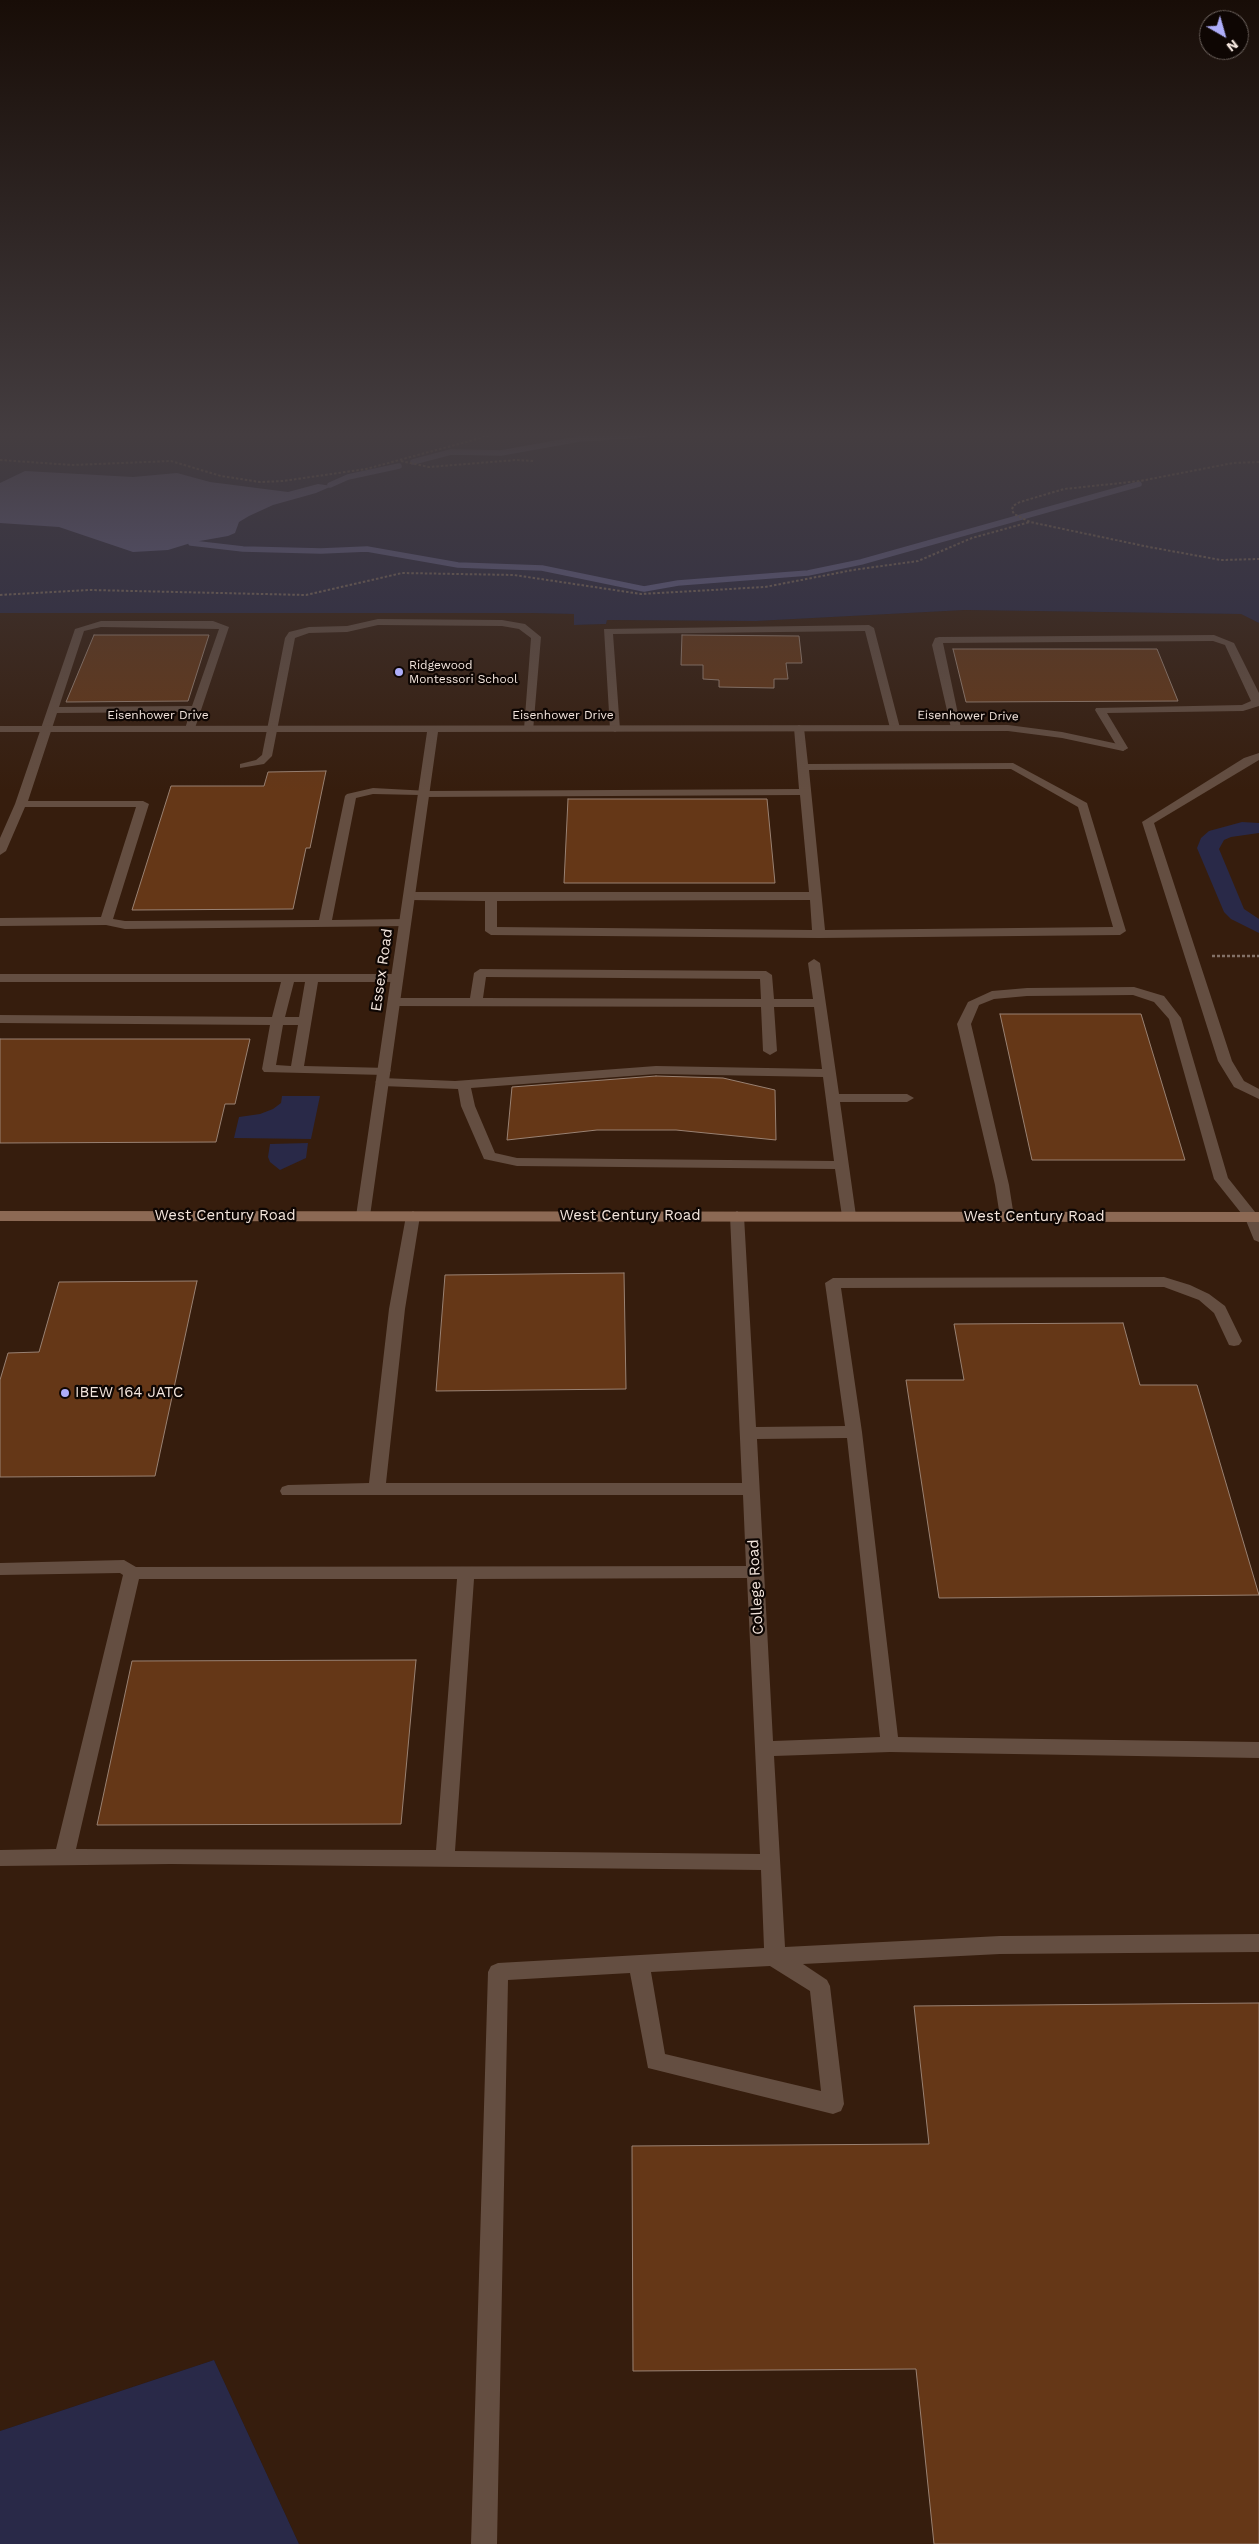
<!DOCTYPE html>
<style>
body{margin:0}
#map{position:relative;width:1259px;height:2544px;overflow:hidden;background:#2b180c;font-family:"Work Sans",sans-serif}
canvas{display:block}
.north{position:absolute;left:1199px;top:10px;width:50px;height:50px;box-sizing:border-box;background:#0e0603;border:1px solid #6a605b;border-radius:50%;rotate:142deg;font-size:14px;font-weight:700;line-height:20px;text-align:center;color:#f4e6de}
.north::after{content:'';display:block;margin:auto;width:18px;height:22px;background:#aeaefa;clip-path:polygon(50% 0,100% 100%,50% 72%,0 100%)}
</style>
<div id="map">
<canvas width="1259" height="2544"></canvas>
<div class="north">N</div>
</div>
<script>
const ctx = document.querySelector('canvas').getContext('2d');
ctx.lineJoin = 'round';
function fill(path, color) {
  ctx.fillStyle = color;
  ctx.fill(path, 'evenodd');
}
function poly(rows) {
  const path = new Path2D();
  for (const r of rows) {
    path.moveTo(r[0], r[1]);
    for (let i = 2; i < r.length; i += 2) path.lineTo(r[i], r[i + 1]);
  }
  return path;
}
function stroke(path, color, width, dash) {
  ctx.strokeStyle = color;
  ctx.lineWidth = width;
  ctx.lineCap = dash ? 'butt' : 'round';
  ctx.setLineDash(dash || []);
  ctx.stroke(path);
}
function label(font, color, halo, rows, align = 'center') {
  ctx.font = font + ' "Work Sans",sans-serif';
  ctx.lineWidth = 4.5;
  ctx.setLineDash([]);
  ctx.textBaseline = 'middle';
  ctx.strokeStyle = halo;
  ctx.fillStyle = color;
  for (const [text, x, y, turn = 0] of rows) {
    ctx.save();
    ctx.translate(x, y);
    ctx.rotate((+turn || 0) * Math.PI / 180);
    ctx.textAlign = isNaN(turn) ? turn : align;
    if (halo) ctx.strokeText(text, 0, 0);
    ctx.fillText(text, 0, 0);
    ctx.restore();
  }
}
fill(poly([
 [965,610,1241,614,1259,623,1259,2544,299,2544,214,2360,0,2431,0,613,531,613,574,614,574,625,606,624,607,620,756,621]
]), '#361d0d');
fill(poly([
 [0,435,1259,435,1259,623,1241,614,965,610,756,621,607,620,606,624,574,625,574,614,531,613,0,613],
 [1242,822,1259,823,1259,833,1231,837,1224,840,1219,849,1244,909,1259,919,1259,933,1231,919,1224,912,1197,848,1201,838,1209,831],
 [282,1096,320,1096,311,1139,234,1138,239,1117,260,1114,273,1109,281,1103],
 [308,1143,306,1158,280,1170,270,1162,268,1157,270,1144],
 [214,2360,299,2544,0,2544,0,2431]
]), '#292948');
fill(poly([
 [25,471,133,477,177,473,210,482,288,492,318,484,332,486,316,493,273,505,249,516,239,522,235,533,228,536,194,542,168,550,133,552,59,527,0,523,0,483]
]), '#656598');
stroke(poly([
 [413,462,451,452,501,453,579,439,645,435],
 [330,485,348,477,399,466],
 [191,543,243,549,321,551,367,549,458,565,542,568,644,589,678,583,808,573,861,562,1139,484]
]), '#656598', 5.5);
const building = poly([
 [94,635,209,635,188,701,66,702,94,635],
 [682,635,799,636,802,663,786,663,788,679,774,679,774,688,719,687,719,680,703,679,703,665,681,665,682,635],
 [953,649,1157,649,1178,701,966,702,953,649],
 [326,771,310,848,306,848,293,909,132,910,171,786,264,786,268,772,326,771],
 [568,799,767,799,775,883,564,883,568,799],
 [1000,1014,1141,1014,1185,1160,1032,1160,1000,1014],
 [0,1039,250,1039,235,1104,225,1104,216,1142,0,1143,0,1039],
 [656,1076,723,1078,775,1090,776,1140,676,1130,597,1130,507,1140,512,1087,656,1076],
 [624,1273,626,1389,436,1391,445,1275,624,1273],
 [197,1281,155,1476,0,1477,0,1380,8,1353,39,1352,59,1282,197,1281],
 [1123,1323,1140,1385,1197,1385,1259,1595,939,1598,906,1380,964,1380,954,1324,1123,1323],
 [416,1660,401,1824,97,1825,132,1661,416,1660],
 [1259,2003,1259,2544,934,2544,916,2369,633,2371,632,2146,929,2144,914,2006,1259,2003]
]);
fill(building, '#653717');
stroke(building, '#998172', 1);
stroke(poly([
 [0,460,72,465,171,461,221,476,260,482,283,481,366,469,492,435],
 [401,461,429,467,516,460,534,461],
 [1259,462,1233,463,1140,481,1064,489,1020,502,1013,506,1012,510,1014,514,1030,522,1149,547,1221,560,1259,559],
 [0,595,90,590,306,595,402,573,514,575,641,594,765,587,853,570,918,561,972,538,1030,522]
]), '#827167', 2, [2.5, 2]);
stroke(poly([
 [1212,956,1259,956]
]), '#827167', 2.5, [3, 2]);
fill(poly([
 [378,619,502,620,525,624,541,637,533,731,525,731,524,729,531,638,519,629,502,626,378,625,347,632,309,633,295,638,272,756,264,764,240,768,240,764,256,760,262,755,285,638,289,632,309,627,347,626,378,619],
 [101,621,213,621,229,627,194,731,186,731,185,729,190,712,57,713,28,801,143,801,149,804,113,919,125,921,319,920,345,796,347,794,373,788,429,791,799,789,794,728,799,725,804,728,808,764,1013,763,1087,803,1126,931,1120,935,819,938,491,935,485,931,485,901,409,900,403,896,409,892,809,892,800,795,424,797,419,795,373,794,356,798,332,920,405,919,411,923,409,926,125,929,106,925,0,926,0,918,101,917,136,807,25,807,6,851,0,855,0,838,15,804,75,629,101,621],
 [101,627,219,629,192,706,59,707,84,631,101,627],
 [1011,769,1078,807,1113,927,825,930,809,770,1011,769],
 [810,900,812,930,497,927,497,901,810,900],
 [869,625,874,628,900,728,899,730,891,730,890,728,865,631,613,634,620,729,615,732,610,729,604,629,869,625],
 [1214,635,1234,643,1259,693,1259,706,1243,711,1107,713,1128,748,1123,751,1118,748,1095,710,1096,708,1242,705,1251,701,1225,645,1213,641,943,643,961,728,956,731,951,728,932,645,935,638,939,637,1214,635],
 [1259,753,1259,760,1154,823,1232,1061,1244,1081,1259,1089,1259,1099,1234,1087,1218,1061,1142,822,1244,758,1259,753],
 [814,959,820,963,839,1094,907,1094,914,1098,907,1102,840,1102,856,1216,854,1219,844,1219,842,1216,835,1169,517,1166,484,1159,461,1106,458,1089,382,1086,375,1082,382,1078,455,1081,656,1066,822,1069,814,1007,774,1007,777,1051,770,1055,763,1051,761,1007,394,1006,388,1002,394,998,470,998,474,973,480,969,766,971,772,975,774,999,813,999,808,963,814,959],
 [486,977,760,979,761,999,483,998,486,977],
 [656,1074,823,1077,834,1161,517,1158,495,1153,475,1106,471,1088,656,1074],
 [0,974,397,974,403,978,397,982,318,982,304,1066,389,1068,391,1071,384,1075,264,1072,262,1069,270,1025,0,1023,0,1015,272,1017,281,982,0,982,0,974],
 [294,982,305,982,299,1017,285,1017,294,982],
 [283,1025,298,1025,291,1066,276,1065,283,1025],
 [1134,987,1164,996,1181,1018,1228,1178,1259,1217,1259,1242,1254,1240,1245,1218,1214,1179,1169,1019,1154,1002,1133,995,1027,996,994,999,979,1005,971,1024,1009,1185,1014,1217,1007,1222,1000,1217,995,1185,957,1024,968,1002,992,991,1027,988,1134,987],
 [413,1211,420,1216,405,1309,386,1483,742,1483,730,1216,737,1211,744,1216,756,1427,845,1426,825,1283,833,1278,1164,1277,1190,1285,1209,1294,1225,1306,1242,1341,1239,1345,1234,1346,1229,1345,1214,1313,1199,1300,1164,1287,841,1288,862,1432,898,1737,1259,1742,1259,1758,890,1752,774,1756,785,1947,1000,1936,1259,1934,1259,1952,1000,1954,803,1964,827,1980,830,1986,844,2104,841,2111,833,2114,648,2068,630,1973,508,1980,497,2544,471,2544,488,1972,491,1966,498,1963,764,1948,761,1870,171,1864,0,1866,0,1850,56,1849,123,1575,120,1573,0,1575,0,1563,124,1560,136,1567,746,1566,743,1495,282,1495,280,1491,282,1487,288,1485,369,1483,389,1309,406,1216,413,1211],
 [847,1438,880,1737,773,1741,757,1439,847,1438],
 [747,1578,760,1854,455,1851,474,1579,747,1578],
 [139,1579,457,1579,436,1850,76,1849,139,1579],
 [770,1966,810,1991,821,2091,665,2054,651,1972,770,1966]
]), '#644e41');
fill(poly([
 [1008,725,1062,732,1123,745,1128,748,1123,751,1062,738,1008,731,438,732,370,1216,363,1221,356,1216,427,732,0,732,0,726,1008,725]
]), '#644e41');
fill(poly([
 [0,1211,1259,1212,1259,1222,0,1221,0,1211]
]), '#8c6954');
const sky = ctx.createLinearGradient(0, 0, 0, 791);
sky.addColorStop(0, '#180d07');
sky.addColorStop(0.55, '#443d40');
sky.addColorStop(1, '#443d4000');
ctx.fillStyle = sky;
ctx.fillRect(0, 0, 1259, 791);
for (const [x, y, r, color] of [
 [399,672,5,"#aeaefa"],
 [65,1393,5,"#aeaefa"]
]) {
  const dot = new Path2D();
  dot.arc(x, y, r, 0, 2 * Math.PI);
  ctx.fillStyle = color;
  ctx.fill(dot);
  stroke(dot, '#0e0603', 2);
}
label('12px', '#f4e6de', '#0e0603', [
 ["Ridgewood",409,665],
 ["Montessori School",409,679]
], 'left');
label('12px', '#f4e6de', '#0e0603', [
 ["Eisenhower Drive",158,715],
 ["Eisenhower Drive",563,715],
 ["Eisenhower Drive",968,716,1]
]);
label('15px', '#f4e6de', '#0e0603', [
 ["Essex Road",382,970,-82],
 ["West Century Road",225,1216],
 ["West Century Road",630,1216],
 ["West Century Road",1034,1217],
 ["College Road",756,1587,-93]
]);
label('15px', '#f4e6de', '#0e0603', [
 ["IBEW 164 JATC",75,1393]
], 'left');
</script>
